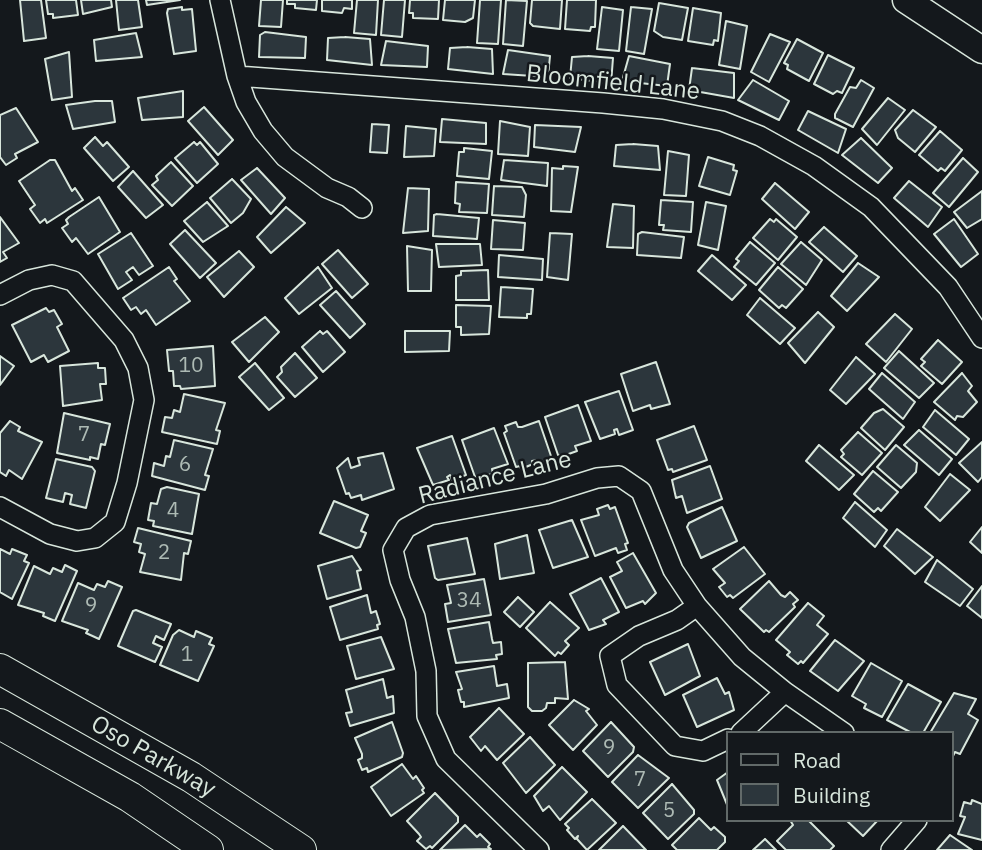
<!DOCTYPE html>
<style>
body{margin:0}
#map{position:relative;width:982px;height:850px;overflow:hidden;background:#14181c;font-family:"IBM Plex Sans",sans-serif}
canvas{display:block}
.legend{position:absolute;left:726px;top:731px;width:228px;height:91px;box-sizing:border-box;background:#14181c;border:2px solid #626a69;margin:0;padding:9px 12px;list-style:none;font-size:21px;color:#d8e6dc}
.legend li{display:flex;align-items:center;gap:14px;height:35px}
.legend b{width:35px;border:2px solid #626a69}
</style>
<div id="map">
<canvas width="982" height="850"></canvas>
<ul class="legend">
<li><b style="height:9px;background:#14181c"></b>Road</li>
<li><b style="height:19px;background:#2c363c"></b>Building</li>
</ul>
</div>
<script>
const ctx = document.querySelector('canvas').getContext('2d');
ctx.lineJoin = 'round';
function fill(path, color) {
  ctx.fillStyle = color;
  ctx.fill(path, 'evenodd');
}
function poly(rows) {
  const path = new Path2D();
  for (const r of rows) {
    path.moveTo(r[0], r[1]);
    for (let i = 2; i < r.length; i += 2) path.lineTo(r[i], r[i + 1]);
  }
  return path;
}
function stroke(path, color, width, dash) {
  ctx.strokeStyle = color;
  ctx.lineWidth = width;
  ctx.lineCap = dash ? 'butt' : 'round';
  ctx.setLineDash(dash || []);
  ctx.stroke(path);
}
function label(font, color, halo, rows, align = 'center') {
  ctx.font = font + ' "IBM Plex Sans",sans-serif';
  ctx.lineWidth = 5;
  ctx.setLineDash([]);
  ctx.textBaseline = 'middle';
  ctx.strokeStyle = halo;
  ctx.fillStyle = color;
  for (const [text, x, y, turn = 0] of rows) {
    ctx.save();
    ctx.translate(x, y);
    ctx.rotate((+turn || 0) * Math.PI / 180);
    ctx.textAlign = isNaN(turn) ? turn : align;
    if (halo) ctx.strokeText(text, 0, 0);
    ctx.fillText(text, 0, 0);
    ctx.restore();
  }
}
const building = poly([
 [20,0,41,0,46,38,24,41,20,0],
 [46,0,76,0,78,15,53,18,53,14,48,14,46,0],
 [81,0,111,0,112,7,83,14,81,0],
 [116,0,138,0,142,27,119,30,116,0],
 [146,0,180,0,147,5,146,0],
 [261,0,283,0,281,27,259,26,261,0],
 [287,0,317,0,316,10,295,8,295,4,287,4,287,0],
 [322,0,352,0,352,9,344,8,342,13,322,11,322,0],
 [357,0,378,0,376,35,354,33,357,0],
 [384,0,405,0,402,37,381,35,384,0],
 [410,0,439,0,438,19,413,18,413,13,409,13,410,0],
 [445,0,475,0,473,18,465,22,443,20,445,0],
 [480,0,501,0,498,44,477,43,480,0],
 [506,0,527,1,523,46,503,44,506,0],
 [532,0,562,0,560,29,533,26,530,23,532,0],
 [567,0,596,0,595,27,591,27,590,31,565,29,567,0],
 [659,3,688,8,682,40,663,37,654,31,659,3],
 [182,7,182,10,192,9,196,51,174,54,167,13,168,9,182,7],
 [602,7,623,10,619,51,597,49,602,7],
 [631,7,652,9,644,54,626,51,631,7],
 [693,8,721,13,718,41,714,40,713,45,688,41,693,8],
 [726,21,747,26,740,69,719,65,726,21],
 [265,32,306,37,305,58,259,57,260,35,265,32],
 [136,33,142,57,96,61,94,40,136,33],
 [770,34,790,42,769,82,751,72,770,34],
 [345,37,370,39,372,65,327,60,328,38,345,37],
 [797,39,823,53,809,81,787,69,788,65,784,63,797,39],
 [386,41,428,46,427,67,381,65,386,41],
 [467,47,492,49,493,74,448,69,450,48,467,47],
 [508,50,550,56,548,77,503,74,508,50],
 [69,52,72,97,52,100,45,59,69,52],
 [828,55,854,68,842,93,837,91,833,94,814,84,828,55],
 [588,56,613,58,611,84,570,78,572,57,588,56],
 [629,56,670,64,667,86,622,81,629,56],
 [692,68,734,73,734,98,689,90,692,68],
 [753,80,789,101,779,120,738,100,753,80],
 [861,80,874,88,853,127,835,118,835,114,850,87,856,88,861,80],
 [183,91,183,117,142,120,138,98,183,91],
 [888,98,905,110,877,145,862,129,888,98],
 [95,101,112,101,115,122,73,129,66,105,95,101],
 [204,107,233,140,218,155,188,121,204,107],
 [16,108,38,142,15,154,17,158,6,165,0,157,0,115,16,108],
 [913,110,936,127,915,152,898,138,895,130,913,110],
 [808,111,846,129,838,153,798,130,808,111],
 [442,119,486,123,486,144,440,142,442,119],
 [500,121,530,127,528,156,498,154,500,121],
 [372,124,389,125,387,153,370,152,372,124],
 [535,125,581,127,575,152,534,147,535,125],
 [406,126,436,129,434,156,404,157,406,126],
 [940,131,962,150,945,171,941,168,938,171,919,155,940,131],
 [95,137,103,146,107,142,129,167,113,181,84,148,95,137],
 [861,138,892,168,878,183,842,155,861,138],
 [194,142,197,145,200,142,218,164,197,183,175,158,194,142],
 [633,144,658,146,660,170,614,166,616,145,633,144],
 [464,148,492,151,489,179,457,176,459,152,464,152,464,148],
 [668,151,689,155,686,196,664,195,668,151],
 [708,157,734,165,733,170,737,171,730,195,699,186,708,157],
 [963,158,978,172,949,207,933,193,963,158],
 [50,160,55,160,72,191,75,188,83,200,47,223,45,219,40,223,30,209,35,205,19,181,50,160],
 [504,160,548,163,547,186,501,180,504,160],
 [171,162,193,186,172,206,152,185,158,180,156,176,171,162],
 [563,166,578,167,571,212,551,211,552,168,563,169,563,166],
 [257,168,285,198,271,214,241,180,257,168],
 [133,171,163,205,146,218,118,187,133,171],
 [232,179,251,199,243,213,231,223,210,198,232,179],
 [909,181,942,207,928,227,894,198,909,181],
 [456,182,489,184,487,213,459,212,460,204,455,203,456,182],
 [775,183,809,212,795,229,762,199,775,183],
 [494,186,522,187,526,195,524,217,492,215,494,186],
 [408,188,429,189,428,231,403,233,408,188],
 [982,191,982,219,967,228,954,212,982,191],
 [99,197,120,232,88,254,76,238,72,242,62,228,68,224,66,220,69,217,99,197],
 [661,200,693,202,691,232,663,230,664,225,659,225,661,200],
 [207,202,228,226,203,242,184,221,207,202],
 [706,202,726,206,718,250,698,245,706,202],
 [613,204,634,206,633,248,607,247,613,204],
 [286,207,305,223,271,253,257,237,286,207],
 [437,214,479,218,477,239,433,236,434,215,437,214],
 [0,217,19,243,3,252,7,258,0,262,0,217],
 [770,219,774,222,776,219,797,237,778,260,753,238,770,219],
 [954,219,978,254,961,267,934,234,954,219],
 [493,220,525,223,523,250,491,249,493,220],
 [824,227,857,256,843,272,809,242,824,227],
 [185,230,216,263,200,278,170,244,185,230],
 [642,232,684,237,681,258,637,255,638,234,642,232],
 [131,233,153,266,139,275,133,267,126,272,132,280,118,289,98,254,131,233],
 [550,233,572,234,568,280,547,277,550,233],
 [750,242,775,263,756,285,734,267,739,261,736,259,750,242],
 [801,242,822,260,806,285,781,264,801,242],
 [436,244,480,244,482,265,439,267,436,244],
 [407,246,432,250,431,291,408,291,407,246],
 [338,250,368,284,352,298,322,264,338,250],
 [239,251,254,267,224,297,207,277,239,251],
 [499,255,543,259,542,280,498,277,499,255],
 [712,255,746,285,732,300,698,271,712,255],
 [858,263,879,277,847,311,831,296,858,263],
 [169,267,177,279,174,281,190,301,156,325,146,310,141,314,136,307,131,310,123,298,169,267],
 [318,267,332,288,299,314,285,298,318,267],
 [778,267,803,289,786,308,782,305,779,308,759,290,778,267],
 [488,270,489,300,456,300,456,276,461,275,461,271,488,270],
 [501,287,533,289,531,314,527,314,527,318,499,317,501,287],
 [336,291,365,324,350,338,320,305,336,291],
 [760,298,795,328,780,344,747,315,760,298],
 [456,305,491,306,489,334,461,335,461,327,456,327,456,305],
 [46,308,49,312,54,310,62,324,57,327,69,351,48,362,44,355,31,362,12,325,46,308],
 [818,312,834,327,805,363,788,343,818,312],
 [895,314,912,329,886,362,866,344,895,314],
 [265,317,279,332,249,362,232,342,265,317],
 [320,331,323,334,327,331,345,352,323,372,302,347,320,331],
 [405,331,450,331,449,351,405,352,405,331],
 [938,340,962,362,942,384,921,366,925,362,921,359,938,340],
 [213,346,215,386,181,389,180,386,174,386,173,371,169,371,167,350,213,346],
 [899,351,934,383,919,398,884,368,899,351],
 [295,353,317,378,295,397,277,377,282,372,281,367,295,353],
 [0,356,14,366,0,385,0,356],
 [856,357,875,374,846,404,830,390,856,357],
 [656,362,670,404,651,409,650,405,633,411,621,374,656,362],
 [98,363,98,368,105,368,106,384,100,384,102,400,63,406,60,366,98,363],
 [255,363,284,398,269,410,239,377,255,363],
 [882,373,915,402,903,419,869,389,882,373],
 [962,373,972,386,968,391,977,402,963,417,957,416,955,420,934,402,962,373],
 [619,391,633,430,619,435,617,429,614,430,615,434,600,439,585,402,619,391],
 [184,394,225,403,216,430,220,431,217,444,162,432,165,417,172,418,174,410,180,412,184,394],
 [578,405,591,441,575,446,577,451,563,456,558,455,545,417,578,405],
 [883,409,904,427,885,450,861,428,874,413,883,409],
 [935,410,969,439,956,455,923,427,935,410],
 [64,413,110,424,105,445,101,444,98,459,90,457,90,460,57,453,64,413],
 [10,421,20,427,18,431,42,442,22,479,9,470,6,476,0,472,0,433,10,421],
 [539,421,552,459,538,464,537,460,532,461,533,464,521,469,520,466,516,467,504,433,507,431,505,426,516,422,518,427,522,427,539,421],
 [694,426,707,460,673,472,672,469,668,470,657,440,694,426],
 [494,428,508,464,492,469,493,474,475,477,462,440,494,428],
 [919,430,952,459,939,475,904,445,919,430],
 [858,432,882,453,862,475,841,457,844,454,841,450,858,432],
 [452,436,466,475,452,480,450,475,447,477,449,480,433,485,417,448,452,436],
 [174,440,213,449,205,475,209,476,205,490,152,476,154,463,164,466,166,456,170,457,174,440],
 [982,442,982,477,978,482,959,463,982,442],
 [819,445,854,475,839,490,806,461,819,445],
 [896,445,917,463,916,472,901,488,877,467,896,445],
 [383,453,394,489,362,500,361,495,351,498,349,493,346,494,337,468,348,458,351,468,360,465,358,458,383,453],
 [56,459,92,467,95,471,86,508,70,504,72,495,65,493,63,502,46,498,56,459],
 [710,466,722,499,687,513,682,496,676,498,672,480,710,466],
 [873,471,898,492,881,511,878,508,874,512,854,494,873,471],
 [950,474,970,490,940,521,925,507,950,474],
 [167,487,199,494,192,534,153,526,154,521,148,520,151,503,157,504,161,489,167,487],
 [334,501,368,515,361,531,366,533,360,547,356,548,320,533,334,501],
 [855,502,887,530,875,547,843,518,855,502],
 [608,505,610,509,615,507,628,543,625,544,627,550,618,553,616,548,595,556,581,520,599,515,597,509,608,505],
 [722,507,737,541,701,558,687,527,689,523,722,507],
 [572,520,588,557,553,568,539,530,572,520],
 [982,527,982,553,970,542,982,527],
 [138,528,191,541,188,554,184,553,181,580,140,572,145,554,139,552,141,544,134,542,138,528],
 [897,529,933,557,915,574,884,546,897,529],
 [527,535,534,573,500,579,495,544,527,535],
 [467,538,475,574,438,580,435,578,428,546,467,538],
 [744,547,765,574,733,598,730,595,727,597,719,587,725,583,713,569,744,547],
 [0,549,10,554,12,549,27,555,24,561,29,563,12,599,0,592,0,549],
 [633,553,656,593,645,604,643,601,626,608,610,577,622,571,617,562,633,553],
 [352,556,361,570,357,571,361,589,327,599,318,566,352,556],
 [937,560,973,589,960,606,925,582,937,560],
 [65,565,77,571,55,621,43,616,44,613,18,605,34,566,50,574,53,568,62,572,65,565],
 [601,578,619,612,603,620,606,624,589,630,570,594,601,578],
 [484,579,491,615,448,622,445,604,451,603,447,585,484,579],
 [108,581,122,587,99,639,86,633,88,630,62,621,78,583,94,590,97,584,105,587,108,581],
 [769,581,781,595,785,597,790,592,798,600,793,604,795,607,769,632,766,630,764,632,740,609,769,581],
 [982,586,982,618,967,606,982,586],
 [367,595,371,613,376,611,380,624,377,625,378,629,340,640,330,607,367,595],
 [518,597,534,612,520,627,504,612,518,597],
 [550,602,579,628,565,641,569,645,561,654,558,652,555,656,526,628,550,602],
 [808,603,824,616,817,625,828,634,803,663,801,661,798,664,787,655,790,652,776,640,808,603],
 [136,610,171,624,164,640,156,636,153,643,162,647,155,662,118,646,133,611,136,610],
 [489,622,492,639,493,643,501,642,502,654,496,655,497,659,456,663,448,629,489,622],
 [179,630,194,637,196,631,212,638,209,644,214,646,198,681,160,665,173,635,179,630],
 [381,637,394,669,356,679,347,646,381,637],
 [835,640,864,661,838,691,810,671,835,640],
 [688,644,700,676,665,695,650,662,688,644],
 [565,662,568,699,555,698,555,703,547,703,546,708,542,711,532,711,528,707,528,663,565,662],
 [871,663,902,681,882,717,864,708,866,704,852,696,871,663],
 [494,666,497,686,507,684,509,698,464,707,464,702,461,702,458,690,462,689,456,672,494,666],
 [717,678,725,694,729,692,734,710,697,727,683,695,717,678],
 [383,679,387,698,393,696,394,713,350,726,346,713,352,712,346,690,383,679],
 [908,684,941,702,923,733,912,733,887,720,908,684],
 [954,693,976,699,968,714,978,720,960,754,955,752,952,758,952,733,930,733,954,693],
 [574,700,589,709,586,711,597,725,573,750,549,725,574,700],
 [499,708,524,734,497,760,485,746,481,751,470,737,499,708],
 [392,722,403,753,402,757,368,772,367,768,362,770,358,760,362,758,362,754,355,738,392,722],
 [611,722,634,747,633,752,608,777,583,751,611,722],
 [530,737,555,765,526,793,503,763,530,737],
 [638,755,669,778,638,808,612,782,638,755],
 [402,764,413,779,416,776,424,788,422,790,424,793,391,816,371,787,402,764],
 [562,767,587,792,560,820,549,806,543,811,534,796,562,767],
 [728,772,728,807,717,780,728,772],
 [672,784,694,810,694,814,668,839,643,813,672,784],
 [435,793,458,817,458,822,432,848,430,846,426,849,417,841,421,837,419,834,407,821,435,793],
 [592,799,616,823,587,850,577,839,578,836,575,839,567,830,569,828,565,824,592,799],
 [972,800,982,804,982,840,958,834,965,817,960,816,964,802,971,804,972,800],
 [699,818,711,830,714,827,725,837,725,842,717,850,677,850,672,845,699,818],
 [790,820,808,820,834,846,830,850,786,850,777,841,793,825,790,820],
 [846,820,878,820,863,836,846,820],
 [465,825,477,837,480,834,490,844,488,847,491,849,440,850,465,825],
 [623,826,646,850,599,850,623,826],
 [950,835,972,850,937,850,950,835],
 [765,839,776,850,753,850,765,839]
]);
fill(building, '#2c363c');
stroke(building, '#d8e6dc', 2);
const street = poly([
 [220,0,237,76,246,102,263,131,285,157,327,188,348,197,362,208],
 [237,76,603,103,663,109,722,121,760,136,814,166,871,207,948,287,982,338],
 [0,295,29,280,52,275,73,281,124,340,138,368,144,400,127,483,115,522,95,538,77,541,50,534,0,507],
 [697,606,677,620,639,636,610,656,617,685,675,746,703,751,728,739],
 [741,733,785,692],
 [539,850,446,759,427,716,426,671,415,617,400,580,393,550,406,528,430,515,546,494,597,478,619,476,641,491,673,570,697,606,742,657,785,692,844,733],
 [891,850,917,820]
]);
const secondary = poly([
 [906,0,982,50]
]);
const primary = poly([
 [0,669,191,777,301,850],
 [0,724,130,797,208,850]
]);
stroke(street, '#d8e6dc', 22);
stroke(secondary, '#d8e6dc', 29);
stroke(primary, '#d8e6dc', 32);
stroke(street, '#14181c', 19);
stroke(secondary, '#14181c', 26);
stroke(primary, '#14181c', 30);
label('21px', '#adbab4', null, [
 ["10",191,366],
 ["7",84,435],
 ["6",185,465],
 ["4",173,511],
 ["2",164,553],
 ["34",469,601],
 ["9",91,606],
 ["1",187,655],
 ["9",609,748],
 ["7",640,780],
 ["5",669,811]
]);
label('24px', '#d8e6dc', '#14181c', [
 ["Bloomfield Lane",613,83,6],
 ["Radiance Lane",495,478,-14],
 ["Oso Parkway",153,757,30]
]);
</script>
